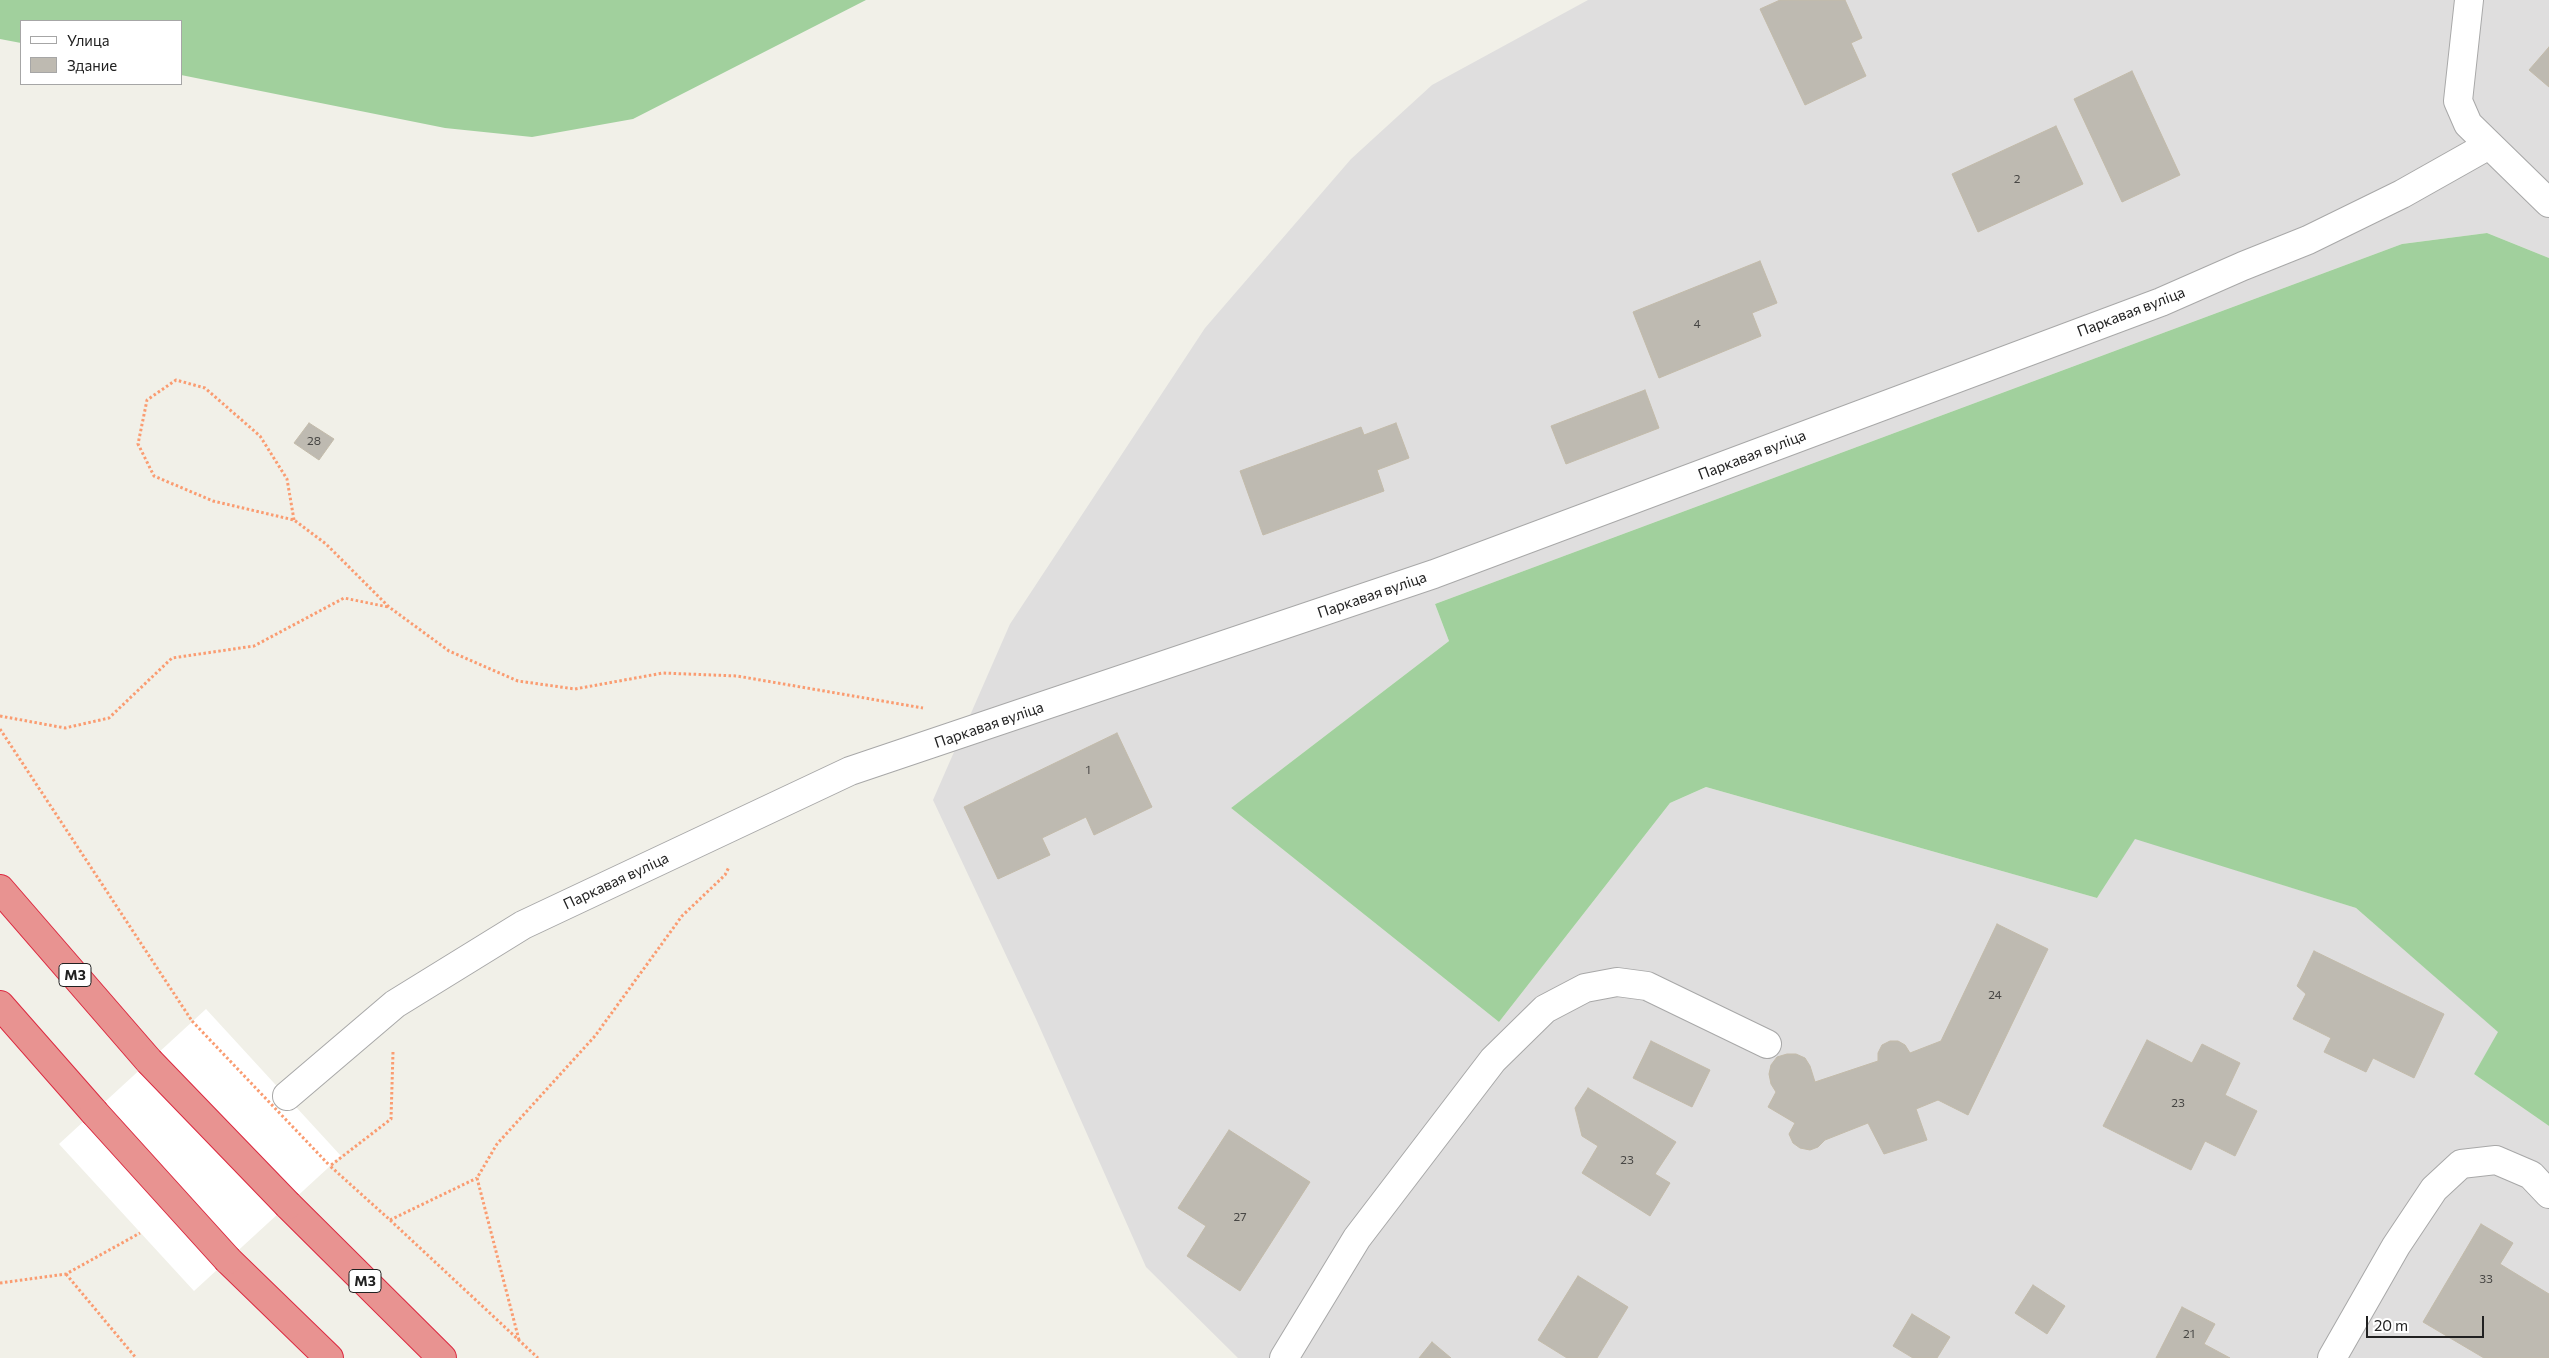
<!DOCTYPE html>
<meta charset="utf-8">
<style>
body{margin:0}
#map{position:relative;width:2549px;height:1358px;overflow:hidden;background:#f1f0e8;font-family:Commissioner,sans-serif}
canvas{display:block}
.legend{position:absolute;left:20px;top:20px;width:162px;height:65px;box-sizing:border-box;background:#fff;border:1px solid #a6a6a6;margin:0;padding:6px 9px;list-style:none;font-size:15px;color:#212121}
.legend li{display:flex;align-items:center;gap:10px;height:25px}
.legend b{width:25px;border:1px solid #a6a6a6}
.scale{position:absolute;left:2366px;top:1316px;width:118px;height:22px;box-sizing:border-box;border:2px solid #212121;border-top:0;padding-left:6px;font-size:15px;line-height:18px;white-space:nowrap;color:#212121;-webkit-text-stroke:4px #fff;paint-order:stroke}
</style>
<div id="map">
<canvas width="2549" height="1358"></canvas>
<ul class="legend">
<li><b style="height:6px;background:#fff"></b>Улица</li>
<li><b style="height:14px;background:#bebab1"></b>Здание</li>
</ul>
<div class="scale">20 m</div>
</div>
<script>
const ctx = document.querySelector('canvas').getContext('2d');
ctx.lineJoin = 'round';
function fill(path, color) {
  ctx.fillStyle = color;
  ctx.fill(path, 'evenodd');
}
function poly(rows) {
  const path = new Path2D();
  for (const r of rows) {
    path.moveTo(r[0], r[1]);
    for (let i = 2; i < r.length; i += 2) path.lineTo(r[i], r[i + 1]);
  }
  return path;
}
function stroke(path, color, width, dash) {
  ctx.strokeStyle = color;
  ctx.lineWidth = width;
  ctx.lineCap = dash ? 'butt' : 'round';
  ctx.setLineDash(dash || []);
  ctx.stroke(path);
}
function label(font, color, halo, rows, align = 'center') {
  ctx.font = font + ' Commissioner,sans-serif';
  ctx.lineWidth = 4;
  ctx.setLineDash([]);
  ctx.textBaseline = 'middle';
  ctx.strokeStyle = halo;
  ctx.fillStyle = color;
  for (const [text, x, y, turn = 0] of rows) {
    ctx.save();
    ctx.translate(x, y);
    ctx.rotate((+turn || 0) * Math.PI / 180);
    ctx.textAlign = isNaN(turn) ? turn : align;
    if (halo) ctx.strokeText(text, 0, 0);
    ctx.fillText(text, 0, 0);
    ctx.restore();
  }
}
fill(poly([
 [1588,0,2549,0,2549,258,2487,233,2402,244,1435,604,1449,641,1231,808,1499,1022,1670,803,1706,787,2097,898,2135,838,2356,908,2499,1032,2474,1074,2549,1126,2549,1358,1238,1358,1146,1267,1036,1019,933,800,1010,624,1205,328,1351,159,1432,85]
]), '#dfdede');
fill(poly([
 [0,0,866,0,633,119,532,137,445,128,181,75,181,21,21,21,21,43,0,39],
 [2487,233,2549,258,2549,1126,2474,1074,2498,1032,2356,908,2135,839,2097,898,1706,787,1670,803,1499,1022,1231,808,1449,641,1435,604,2402,244]
]), '#a1d09d');
fill(poly([
 [206,1009,341,1156,194,1291,59,1144]
]), '#fff');
const building = poly([
 [1780,0,1845,0,1862,38,1851,43,1866,76,1805,105,1760,9,1780,0],
 [2549,47,2549,87,2529,70,2549,47],
 [2132,71,2180,175,2122,202,2074,99,2132,71],
 [2056,126,2083,184,1978,232,1952,174,2056,126],
 [1760,261,1777,303,1752,313,1761,336,1659,378,1633,312,1760,261],
 [1645,390,1659,428,1566,464,1551,426,1645,390],
 [309,423,334,439,319,460,294,443,309,423],
 [1396,423,1409,458,1377,470,1384,491,1263,535,1240,471,1361,427,1364,435,1396,423],
 [1117,733,1152,807,1094,835,1086,817,1042,838,1050,855,998,879,964,807,1117,733],
 [1997,924,2048,949,1968,1115,1938,1100,1916,1109,1927,1140,1884,1154,1868,1123,1825,1140,1818,1147,1810,1150,1800,1148,1793,1143,1789,1134,1795,1123,1768,1107,1776,1092,1771,1084,1769,1074,1771,1065,1777,1057,1787,1054,1796,1054,1805,1058,1810,1066,1815,1082,1878,1061,1878,1053,1882,1045,1890,1041,1898,1041,1905,1045,1910,1053,1941,1041,1997,924],
 [2314,951,2444,1014,2414,1078,2373,1058,2366,1072,2324,1052,2331,1038,2293,1019,2306,994,2297,986,2314,951],
 [2147,1040,2192,1063,2202,1044,2240,1063,2225,1095,2257,1111,2235,1156,2205,1141,2191,1170,2103,1126,2147,1040],
 [1651,1041,1710,1070,1692,1107,1633,1078,1651,1041],
 [1588,1088,1676,1142,1655,1174,1670,1183,1650,1216,1582,1173,1598,1146,1582,1136,1575,1108,1588,1088],
 [1229,1130,1310,1182,1240,1291,1187,1256,1206,1226,1178,1208,1229,1130],
 [2481,1224,2513,1243,2500,1264,2549,1294,2549,1358,2484,1358,2423,1322,2481,1224],
 [1578,1276,1628,1307,1597,1358,1567,1358,1538,1340,1578,1276],
 [2033,1285,2065,1306,2047,1334,2015,1313,2033,1285],
 [2182,1307,2215,1324,2204,1344,2230,1358,2156,1358,2182,1307],
 [1912,1314,1950,1337,1937,1358,1913,1358,1893,1346,1912,1314],
 [1432,1342,1451,1358,1419,1358,1432,1342]
]);
fill(building, '#bebab1');
stroke(building, '#c3bbaa', 1);
const minor = poly([
 [2469,0,2458,101,2468,124,2549,203],
 [287,1096,395,1004,523,925,850,771,1434,574,2161,302,2243,266,2308,240,2402,194,2489,145],
 [1284,1358,1357,1238,1493,1060,1545,1009,1585,988,1617,982,1647,986,1767,1044],
 [2332,1358,2396,1246,2434,1189,2461,1164,2496,1160,2531,1175,2549,1194]
]);
const highway = poly([
 [0,889,149,1061],
 [0,1005,94,1112],
 [288,1205,442,1358],
 [228,1260,329,1358]
]);
stroke(minor, '#a8a8a8', 30);
stroke(highway, '#dc2940', 30);
stroke(poly([
 [294,520,287,479,260,436,205,388,176,380,147,400,138,444,154,476,213,501,294,520,326,544,389,607,449,651,518,681,575,689,663,673,737,676,923,708],
 [0,716,65,728,109,718,172,658,254,646,344,598,388,607],
 [0,729,192,1021],
 [393,1052,391,1119,330,1166,390,1220,538,1358],
 [390,1220,477,1178],
 [66,1274,136,1358],
 [0,1283,66,1274,140,1233],
 [519,1340,477,1178,497,1144,595,1036,682,916,725,875,729,867]
]), '#fa9c71', 3, [2.5, 2.5]);
stroke(minor, '#fff', 28);
stroke(highway, '#e89391', 28);
const highwayBridge = poly([
 [149,1061,288,1205],
 [94,1112,228,1260]
]);
stroke(highwayBridge, '#dc2940', 30, []);
stroke(poly([
 [192,1021,330,1166]
]), '#fa9c71', 3, [2.5, 2.5]);
stroke(highwayBridge, '#e89391', 28);
label('12px', '#484745', null, [
 ["2",2017,179],
 ["4",1697,324],
 ["28",314,441],
 ["1",1088,770],
 ["24",1995,995],
 ["23",2178,1103],
 ["23",1627,1160],
 ["27",1240,1217],
 ["33",2486,1279],
 ["21",2189,1334]
]);
for (const [x, y, w] of [
 [75,975,32],
 [365,1281,32]
]) {
  const box = new Path2D();
  box.roundRect(x - w / 2, y - 11.5, w, 23, 4);
  ctx.fillStyle = '#fff';
  ctx.fill(box);
  stroke(box, '#212121', 1);
}
label('bold 14px', '#212121', null, [
 ["М3",75,975],
 ["М3",365,1281]
]);
label('15px', '#212121', '#fff', [
 ["Паркавая вуліца",2131,312,-21],
 ["Паркавая вуліца",1752,455,-21],
 ["Паркавая вуліца",1372,595,-19],
 ["Паркавая вуліца",989,725,-19],
 ["Паркавая вуліца",616,881,-25]
]);
</script>
